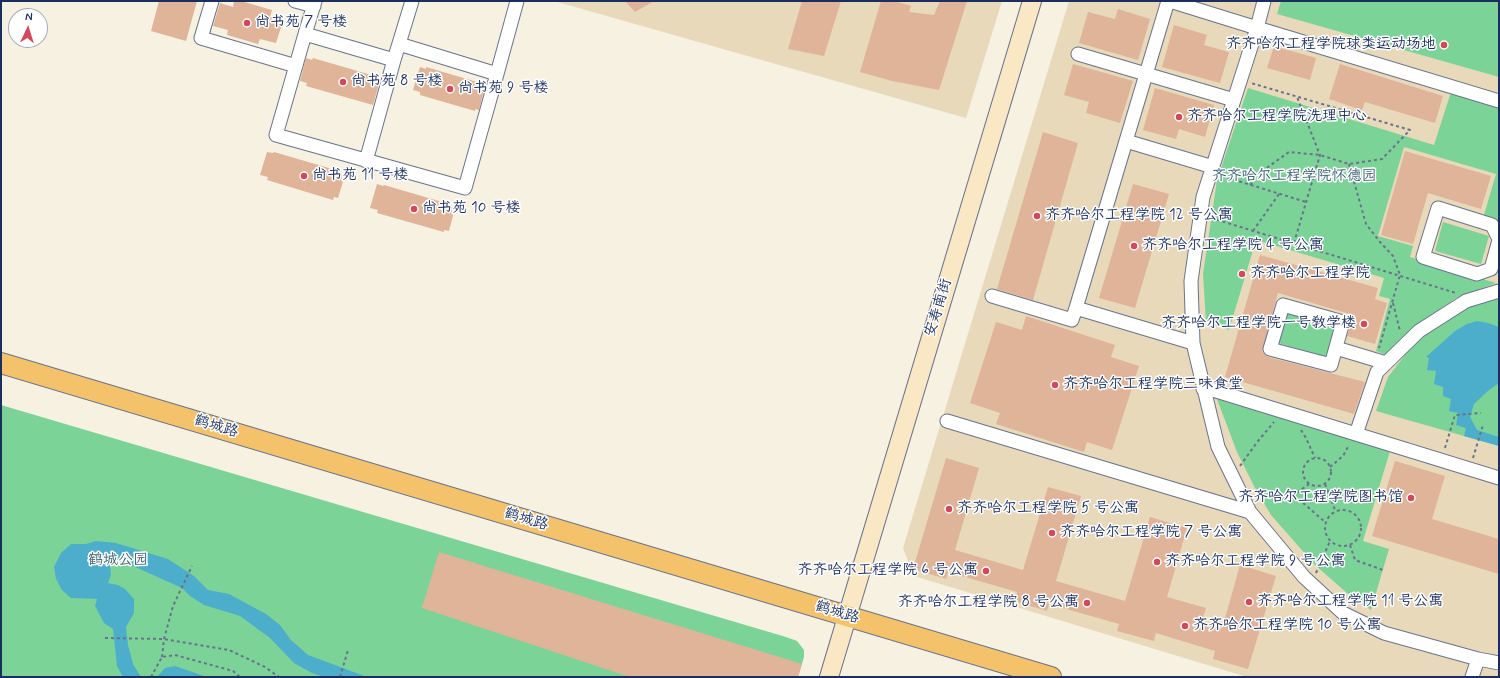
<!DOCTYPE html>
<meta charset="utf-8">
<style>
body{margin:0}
#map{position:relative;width:1500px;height:678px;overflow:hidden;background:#f6f1e1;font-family:Mynerve,sans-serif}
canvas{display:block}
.frame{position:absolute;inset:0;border:2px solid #1b2f5e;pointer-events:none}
.north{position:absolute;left:8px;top:8px;width:40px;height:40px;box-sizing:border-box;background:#fff;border:1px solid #a4acbf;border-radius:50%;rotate:4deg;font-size:11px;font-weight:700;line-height:16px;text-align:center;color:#1b2f5e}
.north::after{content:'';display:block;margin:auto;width:14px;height:18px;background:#d1495b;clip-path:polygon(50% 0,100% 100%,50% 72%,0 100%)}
</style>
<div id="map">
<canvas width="1500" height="678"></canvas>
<div class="frame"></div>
<div class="north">N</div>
</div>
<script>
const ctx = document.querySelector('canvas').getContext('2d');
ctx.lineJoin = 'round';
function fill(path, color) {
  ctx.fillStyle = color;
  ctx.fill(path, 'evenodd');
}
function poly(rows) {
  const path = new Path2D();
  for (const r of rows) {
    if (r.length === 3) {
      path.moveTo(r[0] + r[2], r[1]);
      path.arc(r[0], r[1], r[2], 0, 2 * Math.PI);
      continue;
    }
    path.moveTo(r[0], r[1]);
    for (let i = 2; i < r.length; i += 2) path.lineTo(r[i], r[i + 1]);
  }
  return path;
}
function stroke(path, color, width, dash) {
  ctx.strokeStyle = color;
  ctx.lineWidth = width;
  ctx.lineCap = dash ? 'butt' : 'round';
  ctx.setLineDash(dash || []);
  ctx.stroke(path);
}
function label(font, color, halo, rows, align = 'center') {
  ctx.font = font + ' Mynerve,"LXGW WenKai TC",sans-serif';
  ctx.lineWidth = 3;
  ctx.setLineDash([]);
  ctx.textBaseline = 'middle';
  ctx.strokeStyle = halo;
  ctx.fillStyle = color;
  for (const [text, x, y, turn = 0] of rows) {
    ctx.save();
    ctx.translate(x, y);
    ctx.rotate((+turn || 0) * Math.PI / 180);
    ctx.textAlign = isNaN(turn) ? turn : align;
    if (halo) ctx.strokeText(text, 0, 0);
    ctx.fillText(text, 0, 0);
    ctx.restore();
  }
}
fill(poly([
 [554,1,1002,1,966,118],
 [1069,1,1499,1,1499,677,1247,677,914,576,903,548]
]), '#e8d9ba');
fill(poly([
 [1281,1,1499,1,1499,77,1277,14],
 [1248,88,1434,145,1451,92,1499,107,1499,225,1496,219,1484,215,1496,174,1404,147,1378,236,1413,246,1410,257,1496,283,1456,298,1417,325,1387,355,1376,351,1390,299,1379,296,1384,278,1256,240,1229,330,1206,322,1203,274,1217,180],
 [1443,222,1489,236,1481,264,1435,251],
 [1499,298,1499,446,1376,411,1388,377,1422,333,1469,304],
 [1287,311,1336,325,1327,357,1278,343],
 [1217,399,1390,451,1363,541,1389,549,1371,610,1347,593,1315,565,1271,515,1255,488,1237,452],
 [1,405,786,637,797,641,804,650,804,657,798,677,1,677]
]), '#7cd397');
fill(poly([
 [1477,321,1488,323,1499,327,1499,383,1489,390,1474,404,1470,417,1477,430,1499,437,1499,446,1464,436,1466,428,1456,425,1458,413,1449,411,1451,399,1443,396,1443,387,1434,384,1436,371,1427,370,1429,358,1426,357,1455,331,1467,324],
 [96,541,116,543,168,559,194,576,208,590,229,594,266,614,280,625,291,640,308,655,367,677,324,677,312,673,294,663,270,638,240,616,204,605,190,596,182,588,113,557,110,565,111,575,108,583,118,585,125,589,134,599,134,613,126,627,128,645,133,664,141,677,123,677,117,666,113,629,104,623,95,606,97,599,71,598,62,590,56,579,54,567,61,553,71,544,86,544],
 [175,666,207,677,157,677,165,668]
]), '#4daecc');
fill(poly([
 [159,1,197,1,186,41,151,31],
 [234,1,241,1,272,10,270,17,283,21,276,43,260,39,258,44,227,35,228,30,213,26,220,3,233,7],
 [625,1,654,1,635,12],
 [802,1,841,1,824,56,788,49],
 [881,1,894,1,911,6,909,12,934,15,940,1,967,1,939,90,892,81,860,72],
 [1118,9,1150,19,1138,60,1079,43,1088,12,1115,19],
 [1174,25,1207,35,1204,45,1229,52,1220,83,1162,67],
 [1274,46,1316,58,1310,80,1267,68],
 [306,58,312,60,313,58,378,77,378,79,380,80,373,105,306,86,307,83,300,81],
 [1073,64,1133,81,1120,123,1086,113,1089,102,1064,95],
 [1340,64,1443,96,1435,123,1365,102,1362,110,1329,99],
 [420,67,426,69,426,67,484,84,483,86,485,87,479,110,475,109,475,111,420,95,420,92,413,90],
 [1155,88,1214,105,1205,137,1179,129,1176,139,1143,130],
 [1043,132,1078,143,1033,300,997,289],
 [1405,151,1491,176,1481,209,1428,193,1413,244,1381,235],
 [267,152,273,153,274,152,339,171,339,173,345,175,338,198,334,197,333,200,267,180,268,177,260,175],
 [377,184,383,186,384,185,449,204,449,206,455,208,449,231,444,230,444,232,377,213,378,210,370,208],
 [1133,184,1169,194,1135,308,1099,298],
 [1260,255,1378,288,1375,299,1387,303,1375,344,1347,336,1351,324,1349,317,1350,314,1278,293,1275,303,1262,352,1268,357,1365,382,1354,414,1225,377],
 [1026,316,1115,345,1111,357,1139,366,1112,450,1087,442,1084,452,996,424,1000,413,970,403,996,322,1022,330],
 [946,458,979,468,955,550,1023,570,1048,487,1081,496,1056,581,1125,601,1150,517,1187,528,1167,597,1206,608,1201,623,1222,629,1240,565,1276,576,1248,669,1213,659,1215,651,1156,633,1154,641,1117,631,1119,624,1049,604,1047,611,1014,601,1017,592,948,572,946,579,913,569],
 [1395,461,1445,476,1432,519,1499,539,1499,574,1372,536],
 [439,552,802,664,798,677,630,677,422,608]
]), '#dfb499');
const street = poly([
 [212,1,201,38,296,66],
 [295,1,314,6],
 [315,1,305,34,394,60,412,1],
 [1168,1,1126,141,1213,167],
 [1170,1,1257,28,1264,1],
 [305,34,276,135,465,188,497,74,399,44],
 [1078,54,1234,100],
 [497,74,517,1],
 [1499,101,1257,28,1203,197,1191,281,1193,343,1218,447,1250,512,1304,577,1343,613,1384,633,1478,659,1499,663],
 [1126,141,1076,308,1193,343],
 [366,161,394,60],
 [1499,239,1492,225,1438,208,1423,257,1477,274,1491,269,1499,240],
 [992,296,1072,320,1076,308],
 [1283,305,1343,322,1331,365,1270,349,1283,305],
 [1336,348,1386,363],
 [1203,389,1213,390,1499,478],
 [947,421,1250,512],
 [1356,434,1377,372,1419,331,1466,301,1499,291],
 [1472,677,1478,659]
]);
const secondary = poly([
 [829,677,1032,1]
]);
const primary = poly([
 [1,363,1051,677]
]);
stroke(street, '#68738c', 15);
stroke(secondary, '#68738c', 20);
stroke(primary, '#68738c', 22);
stroke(poly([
 [1349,164,1366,224,1380,242,1393,256,1400,275,1379,348],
 [1222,176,1306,202],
 [1250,185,1268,167,1289,152,1320,155,1349,164,1382,159,1410,130,1251,83],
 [1211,218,1456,293],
 [1253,231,1279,194],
 [1294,243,1320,155,1297,97],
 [1393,303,1400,331],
 [1301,430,1306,438,1315,458],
 [1445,448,1455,415,1481,413],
 [1317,472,14],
 [1473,458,1483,425],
 [1240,466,1258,441,1274,422],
 [1330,467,1343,456,1349,445],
 [1325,484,1335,510],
 [1294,495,1325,522],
 [1256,498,1294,495,1309,484],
 [1343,528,18],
 [1350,545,1355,560,1383,570],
 [1316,573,1330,541],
 [105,638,164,639,229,650,265,667,279,677],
 [162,657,164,639,173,606,192,566],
 [151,677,162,657,175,655,233,671,240,677],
 [340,677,348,650]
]), '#68738c', 2, [3, 3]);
stroke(street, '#fff', 13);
stroke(secondary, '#fae7c3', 18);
stroke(primary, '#f3c26a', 20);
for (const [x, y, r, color] of [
 [247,23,4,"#d1495b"],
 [1444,45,4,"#d1495b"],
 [343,82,4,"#d1495b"],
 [450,89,4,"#d1495b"],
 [1179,117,4,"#d1495b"],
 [304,176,4,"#d1495b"],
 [414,209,4,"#d1495b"],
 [1037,216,4,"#d1495b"],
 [1134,246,4,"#d1495b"],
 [1242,274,4,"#d1495b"],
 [1364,324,4,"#d1495b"],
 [1055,385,4,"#d1495b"],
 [1411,498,4,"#d1495b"],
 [949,509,4,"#d1495b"],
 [1052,533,4,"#d1495b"],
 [1157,562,4,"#d1495b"],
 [986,571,4,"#d1495b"],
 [1249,602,4,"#d1495b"],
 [1087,603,4,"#d1495b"],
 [1185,626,4,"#d1495b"]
]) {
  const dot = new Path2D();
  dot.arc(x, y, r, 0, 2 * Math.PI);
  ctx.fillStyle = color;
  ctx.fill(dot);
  stroke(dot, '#fff', 1.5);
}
label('15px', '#1b2f5e', '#fff', [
 ["尚书苑 7 号楼",255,23],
 ["齐齐哈尔工程学院球类运动场地",1436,45,"right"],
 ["尚书苑 8 号楼",351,82],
 ["尚书苑 9 号楼",458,89],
 ["齐齐哈尔工程学院洗理中心",1187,117],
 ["尚书苑 11 号楼",312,176],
 ["尚书苑 10 号楼",422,209],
 ["齐齐哈尔工程学院 12 号公寓",1045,216],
 ["齐齐哈尔工程学院 4 号公寓",1142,246],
 ["齐齐哈尔工程学院",1250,274],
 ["齐齐哈尔工程学院一号教学楼",1356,324,"right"],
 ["齐齐哈尔工程学院三味食堂",1063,385],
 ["齐齐哈尔工程学院图书馆",1403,498,"right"],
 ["齐齐哈尔工程学院 5 号公寓",957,509],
 ["齐齐哈尔工程学院 7 号公寓",1060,533],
 ["齐齐哈尔工程学院 9 号公寓",1165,562],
 ["齐齐哈尔工程学院 6 号公寓",978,571,"right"],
 ["齐齐哈尔工程学院 11 号公寓",1257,602],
 ["齐齐哈尔工程学院 8 号公寓",1079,603,"right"],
 ["齐齐哈尔工程学院 10 号公寓",1193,626]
], 'left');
label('15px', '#38606f', '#fff', [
 ["齐齐哈尔工程学院怀德园",1294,177],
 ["鹤城公园",118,561]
]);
label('15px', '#1b2f5e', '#fff', [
 ["安寿南街",939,308,-73],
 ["鹤城路",216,427,17],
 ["鹤城路",526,520,17],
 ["鹤城路",837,613,17]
]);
</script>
